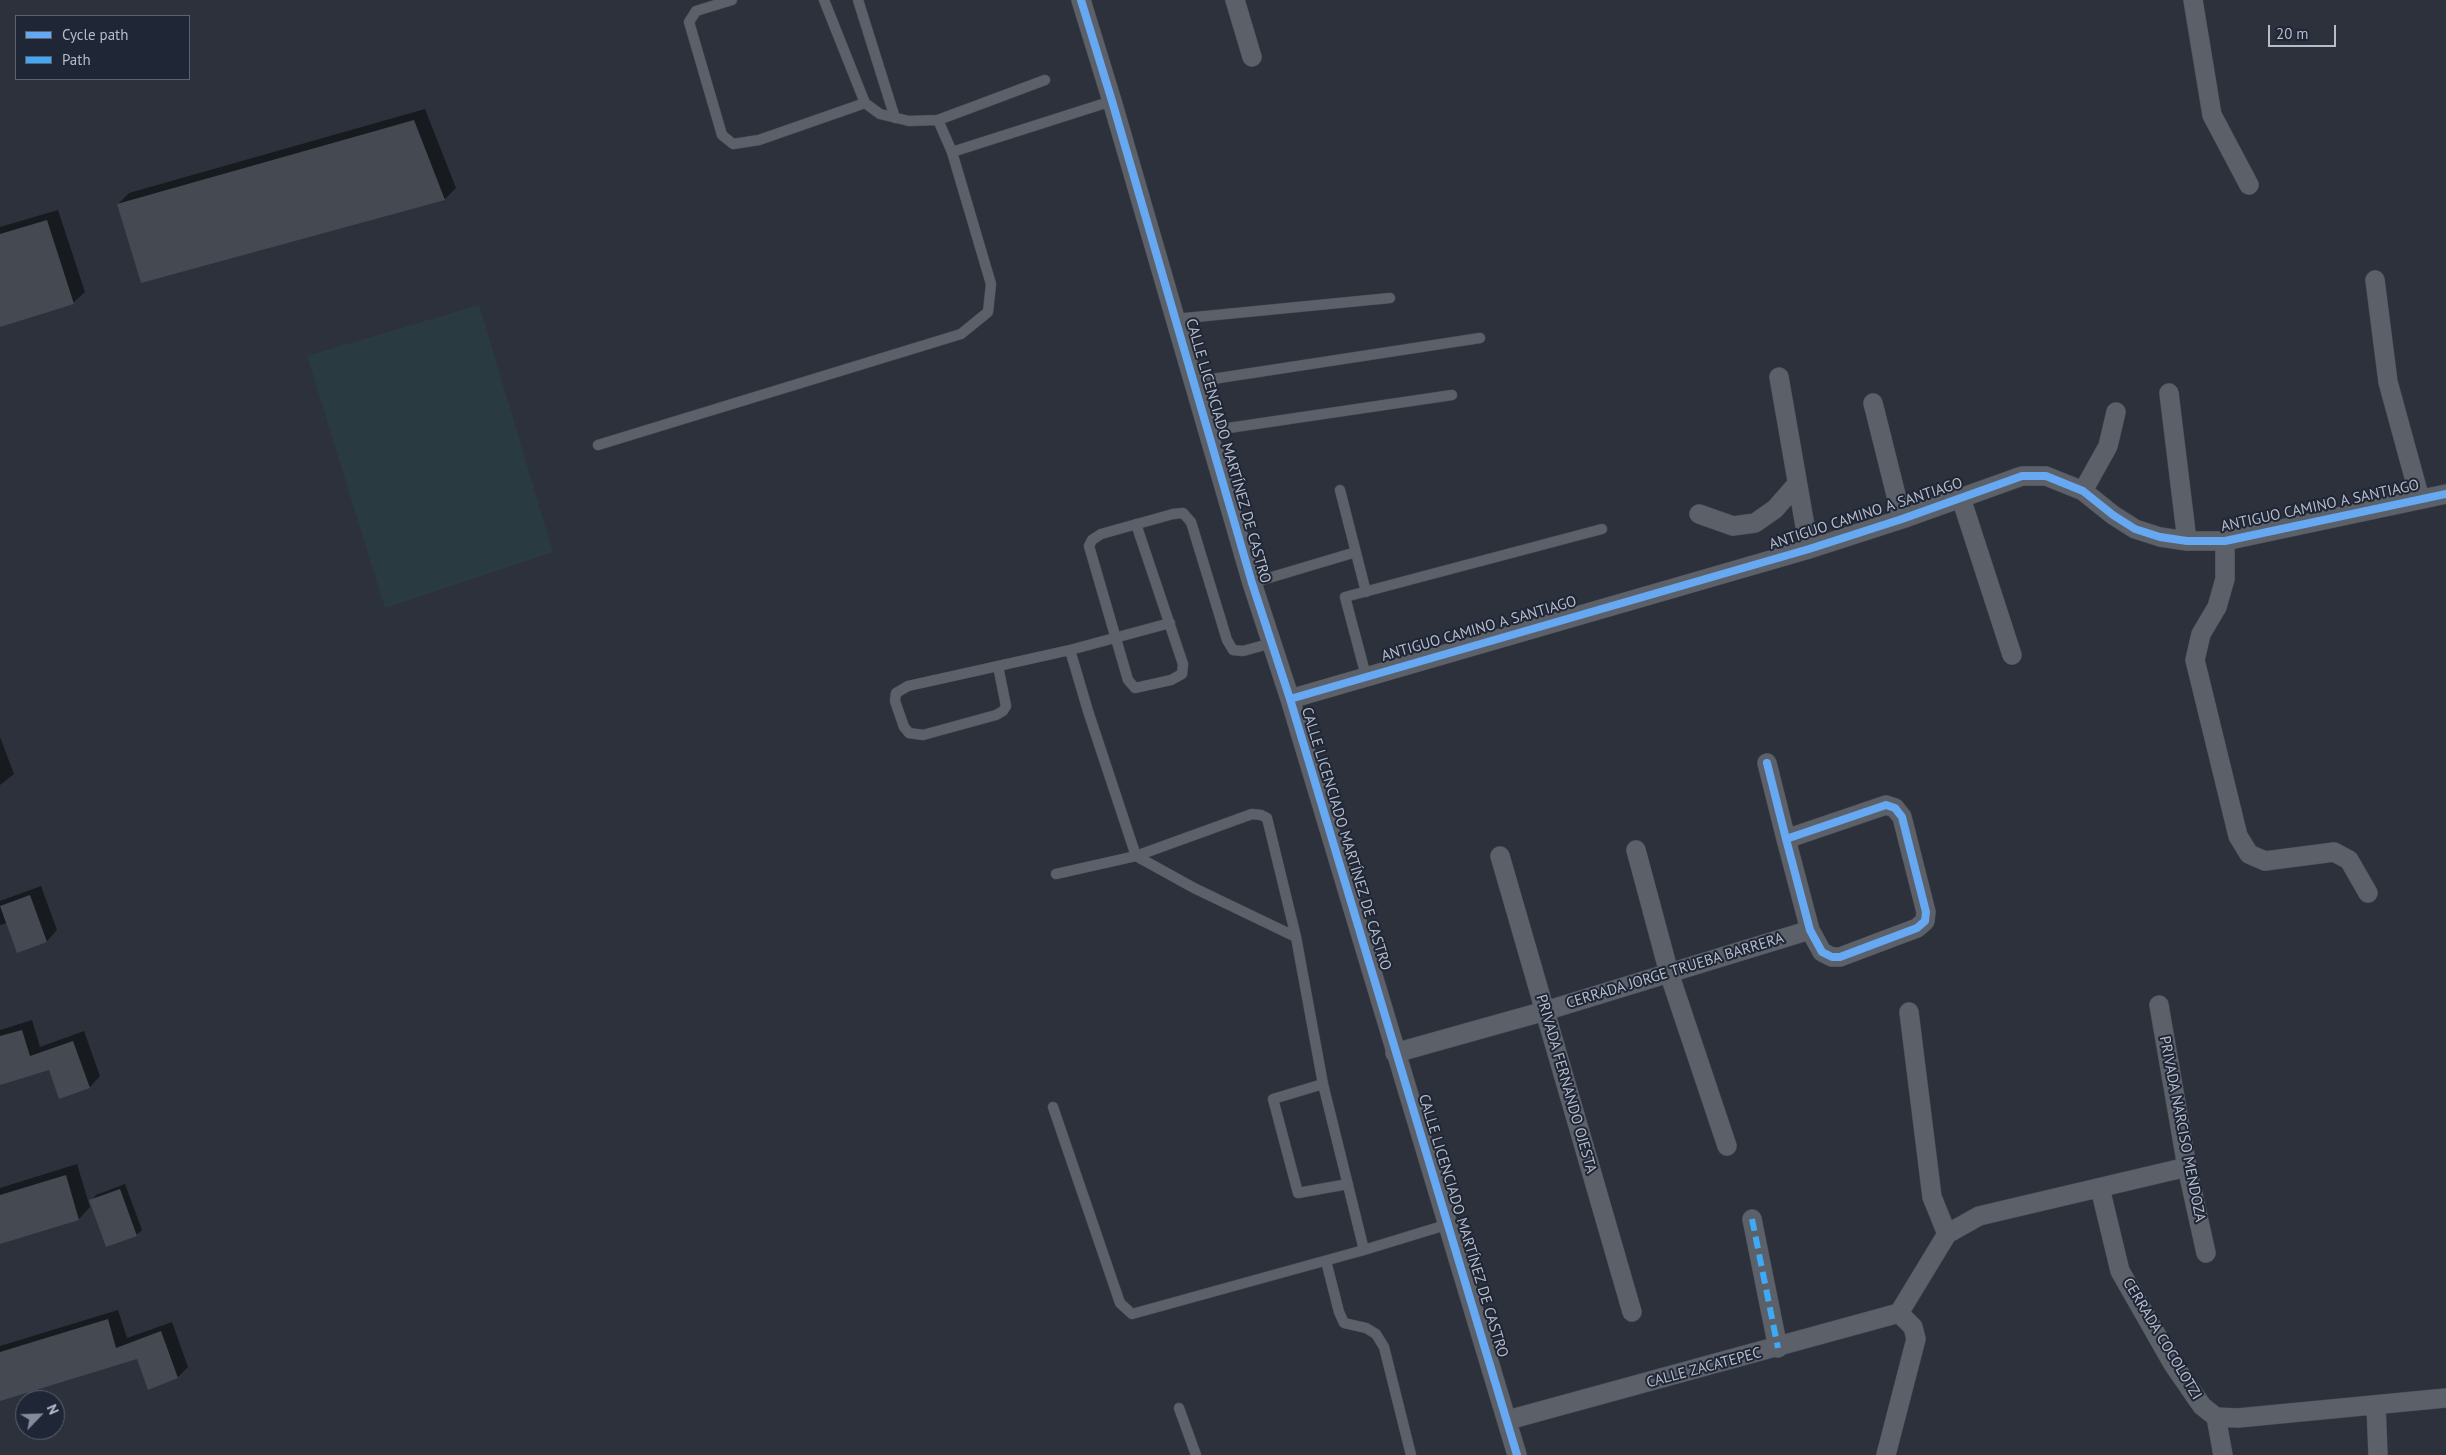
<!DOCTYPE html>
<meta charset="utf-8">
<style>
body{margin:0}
#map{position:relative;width:2446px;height:1455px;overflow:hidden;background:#2c313b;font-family:"PT Sans",sans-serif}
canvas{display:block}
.legend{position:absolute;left:15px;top:15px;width:175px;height:65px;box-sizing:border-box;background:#1f2636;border:1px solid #5c6272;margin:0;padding:6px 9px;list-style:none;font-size:15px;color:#b7bccb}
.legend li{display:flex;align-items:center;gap:10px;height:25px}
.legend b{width:25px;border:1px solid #5c6272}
.north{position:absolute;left:15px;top:1390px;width:50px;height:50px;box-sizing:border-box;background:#1f2636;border:1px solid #5c6272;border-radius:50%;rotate:66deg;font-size:14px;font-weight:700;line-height:20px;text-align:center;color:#b7bccb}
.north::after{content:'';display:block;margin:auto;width:18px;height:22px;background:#868b99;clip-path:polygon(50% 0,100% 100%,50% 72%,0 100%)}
.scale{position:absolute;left:2268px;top:25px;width:68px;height:22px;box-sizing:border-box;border:2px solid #b7bccb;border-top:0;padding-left:6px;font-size:15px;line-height:18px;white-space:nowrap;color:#b7bccb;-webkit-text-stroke:4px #1f2636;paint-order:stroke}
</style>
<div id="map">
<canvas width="2446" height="1455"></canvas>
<ul class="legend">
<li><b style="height:6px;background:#66a8f1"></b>Cycle path</li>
<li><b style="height:6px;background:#3fa9f5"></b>Path</li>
</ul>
<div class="north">N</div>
<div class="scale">20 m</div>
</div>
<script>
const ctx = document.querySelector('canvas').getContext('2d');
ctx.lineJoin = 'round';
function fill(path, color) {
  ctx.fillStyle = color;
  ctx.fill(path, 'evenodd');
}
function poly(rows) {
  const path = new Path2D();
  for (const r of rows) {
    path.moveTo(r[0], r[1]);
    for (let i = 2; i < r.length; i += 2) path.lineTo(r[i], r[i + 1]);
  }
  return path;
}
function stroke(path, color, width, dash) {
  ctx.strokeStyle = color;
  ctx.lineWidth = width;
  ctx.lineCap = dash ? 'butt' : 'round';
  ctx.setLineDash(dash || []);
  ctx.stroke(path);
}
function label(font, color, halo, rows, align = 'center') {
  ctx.font = font + ' "PT Sans",sans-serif';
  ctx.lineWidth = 4;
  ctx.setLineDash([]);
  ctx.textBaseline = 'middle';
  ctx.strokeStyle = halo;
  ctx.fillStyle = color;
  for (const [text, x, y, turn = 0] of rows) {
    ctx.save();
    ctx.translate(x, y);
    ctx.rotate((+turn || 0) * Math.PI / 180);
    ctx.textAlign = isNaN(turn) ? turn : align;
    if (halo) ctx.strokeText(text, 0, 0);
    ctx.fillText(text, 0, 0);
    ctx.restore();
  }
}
fill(poly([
 [479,305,553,552,385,608,307,356]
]), '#293b41');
fill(poly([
 [425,109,456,188,445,199,142,281,118,204,129,193],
 [58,210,85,292,73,303,0,326,0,227],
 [0,737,14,774,0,785],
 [41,886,57,930,47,941,7,923,0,925,0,901],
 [32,1020,40,1047,84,1031,100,1076,90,1087,60,1097,49,1069,0,1084,0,1030],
 [77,1164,90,1207,79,1219,0,1243,0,1188],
 [125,1184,142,1230,136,1235,91,1201,96,1195],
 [118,1310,127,1338,172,1322,188,1367,178,1377,137,1358,0,1400,0,1346]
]), '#0007');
fill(poly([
 [414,120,445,200,141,283,117,204],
 [47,220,74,304,0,327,0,234],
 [30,895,47,942,17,953,0,906],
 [22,1030,30,1056,73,1041,90,1088,59,1099,49,1070,0,1085,0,1036],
 [66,1175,79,1220,0,1244,0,1195],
 [120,1189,137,1236,106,1247,89,1200],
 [108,1319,116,1348,161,1331,178,1378,148,1390,137,1359,0,1401,0,1352]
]), '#454952');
const lane = poly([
 [732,0,696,11,689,22,722,135,733,144,759,140,865,103],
 [824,0,865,103,880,114,909,121,938,120],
 [858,0,895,118],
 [952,152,938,120,1045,80],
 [1175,319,1390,298],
 [1193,382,1480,338],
 [1208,431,1452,395],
 [598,445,961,334,988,312,991,284,952,152,1112,101],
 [1340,490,1366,592],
 [1136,524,1183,664,1182,674,1171,680,1135,688,1128,680,1089,546,1092,540,1101,534,1173,514,1183,513,1191,522,1227,640,1233,650,1243,651,1272,643],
 [1252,583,1356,552],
 [1070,650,1088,711,1136,856,1252,814,1261,815,1267,818,1296,937],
 [998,666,1006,706,1003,711,996,715,923,735,909,733,904,727,895,701,896,693,908,686,1070,650,1170,623],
 [1366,676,1345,597,1602,529],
 [1056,874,1136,856,1194,888,1296,937,1323,1084,1364,1250],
 [1323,1084,1273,1099,1298,1193,1348,1184],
 [1053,1107,1120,1303,1132,1314,1364,1250,1449,1224],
 [1326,1261,1339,1312,1344,1323,1366,1328,1376,1334,1384,1347,1411,1455],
 [1179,1408,1196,1455]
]);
const street = poly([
 [1081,0,1112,101,1252,583,1290,699,1517,1455],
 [1235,0,1252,57],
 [2193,0,2212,115,2249,185],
 [2375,280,2388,382,2420,499],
 [1779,377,1809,549],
 [2169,393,2187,541],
 [1873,403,1902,519],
 [2083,491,2108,446,2116,412],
 [1961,498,2012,655],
 [1699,514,1733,526,1755,523,1775,509,1797,484],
 [2225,541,2225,579,2217,607,2201,634,2195,660,2238,836,2249,854,2265,861,2334,852,2349,860,2368,893],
 [1290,699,1809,549,1902,519,2022,476,2046,476,2083,491,2113,515,2135,529,2160,537,2187,541,2225,541,2446,494],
 [1767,763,1786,839,1810,930,1822,952,1832,957,1840,957,1917,928,1925,921,1926,912,1902,817,1895,808,1886,805,1786,839],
 [1636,850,1669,973,1727,1146],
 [1500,856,1632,1312],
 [2159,1005,2187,1167,2206,1253],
 [1395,1053,1545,1011,1810,930],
 [2100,1188,2120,1271,2173,1364,2202,1406,2216,1417,2238,1418,2446,1398],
 [1752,1219,1778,1348],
 [1947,1234,1979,1216,2187,1167],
 [1899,1313,1947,1234,1932,1197,1909,1012],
 [2376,1405,2378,1455],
 [2216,1417,2223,1455],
 [1508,1420,1899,1313],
 [1886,1455,1916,1339,1913,1327,1899,1313]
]);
stroke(lane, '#484c54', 11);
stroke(street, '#484c54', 20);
stroke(lane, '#5c6069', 10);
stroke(street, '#5c6069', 19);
stroke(poly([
 [1752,1219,1778,1348]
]), '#3fa9f5', 6, [12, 6]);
stroke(poly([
 [1081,0,1112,101,1252,583,1290,699,1517,1455],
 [1290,699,1809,549,1902,519,2022,476,2046,476,2083,491,2113,515,2135,529,2160,537,2187,541,2225,541,2446,494],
 [1767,763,1786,839,1810,930,1822,952,1832,957,1840,957,1917,928,1925,921,1926,912,1902,817,1895,808,1886,805,1786,839]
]), '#66a8f1', 8);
label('15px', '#b7bccb', '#1f2636', [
 ["CALLE LICENCIADO MARTÍNEZ DE CASTRO",1228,451,74],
 ["ANTIGUO CAMINO A SANTIAGO",2320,506,-12],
 ["ANTIGUO CAMINO A SANTIAGO",1866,514,-18],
 ["ANTIGUO CAMINO A SANTIAGO",1479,629,-16],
 ["CALLE LICENCIADO MARTÍNEZ DE CASTRO",1346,839,73],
 ["CERRADA JORGE TRUEBA BARRERA",1675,971,-17],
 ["PRIVADA FERNANDO OJESTA",1566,1084,74],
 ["PRIVADA NARCISO MENDOZA",2182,1129,79],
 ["CALLE LICENCIADO MARTÍNEZ DE CASTRO",1463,1226,73],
 ["CERRADA COCOLOTZI",2162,1339,59],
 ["CALLE ZACATEPEC",1704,1368,-15]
]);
</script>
